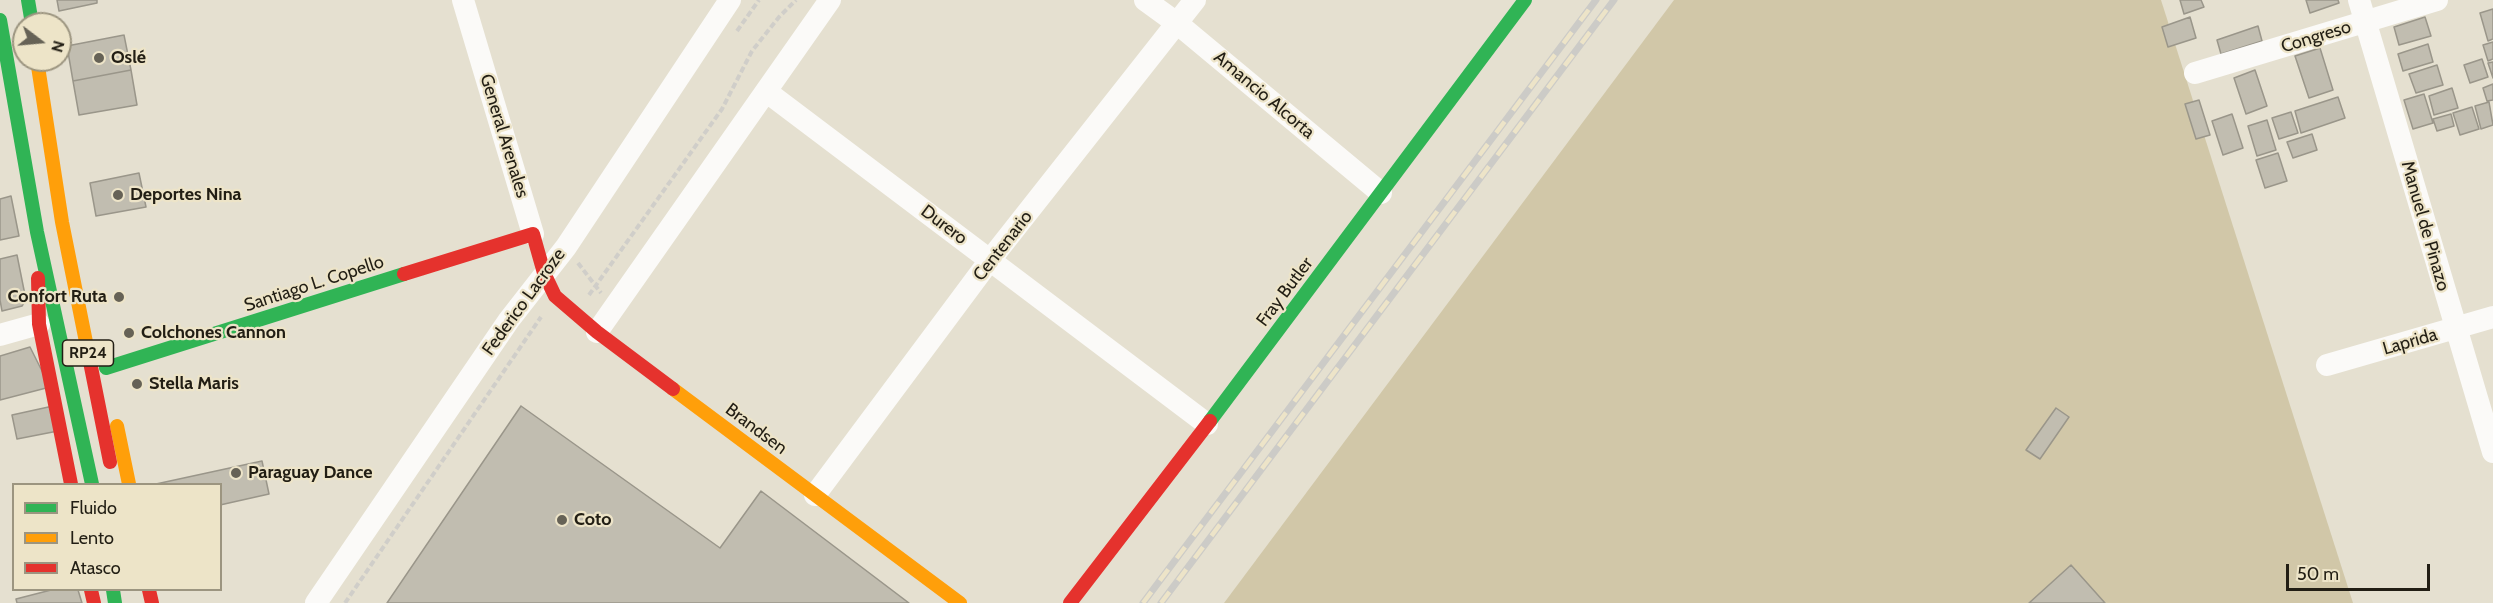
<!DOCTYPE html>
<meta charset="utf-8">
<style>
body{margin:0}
#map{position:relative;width:2493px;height:603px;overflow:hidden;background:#e5e0d0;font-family:Cabin,sans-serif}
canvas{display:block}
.legend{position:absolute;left:12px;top:483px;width:210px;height:108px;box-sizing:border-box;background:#ede4c8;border:2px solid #9c9580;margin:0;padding:8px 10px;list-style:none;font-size:18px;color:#221e14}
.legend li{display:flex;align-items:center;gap:12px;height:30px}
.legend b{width:30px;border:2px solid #9c9580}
.north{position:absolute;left:12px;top:12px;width:60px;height:60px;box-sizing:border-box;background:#ede4c8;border:2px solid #9c9580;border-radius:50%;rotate:106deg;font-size:16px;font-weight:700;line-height:24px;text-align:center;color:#221e14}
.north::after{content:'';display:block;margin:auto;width:21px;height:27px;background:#666256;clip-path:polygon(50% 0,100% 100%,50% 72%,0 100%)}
.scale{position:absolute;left:2286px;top:564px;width:144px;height:27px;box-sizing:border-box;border:3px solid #221e14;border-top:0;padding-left:8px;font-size:18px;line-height:21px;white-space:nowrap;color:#221e14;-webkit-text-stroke:4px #ede4c8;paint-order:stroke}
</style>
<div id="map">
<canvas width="2493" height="603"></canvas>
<ul class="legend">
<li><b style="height:8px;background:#30b455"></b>Fluido</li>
<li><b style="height:8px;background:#ff9f0a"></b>Lento</li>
<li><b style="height:8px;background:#e5322d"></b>Atasco</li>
</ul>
<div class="north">N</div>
<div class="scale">50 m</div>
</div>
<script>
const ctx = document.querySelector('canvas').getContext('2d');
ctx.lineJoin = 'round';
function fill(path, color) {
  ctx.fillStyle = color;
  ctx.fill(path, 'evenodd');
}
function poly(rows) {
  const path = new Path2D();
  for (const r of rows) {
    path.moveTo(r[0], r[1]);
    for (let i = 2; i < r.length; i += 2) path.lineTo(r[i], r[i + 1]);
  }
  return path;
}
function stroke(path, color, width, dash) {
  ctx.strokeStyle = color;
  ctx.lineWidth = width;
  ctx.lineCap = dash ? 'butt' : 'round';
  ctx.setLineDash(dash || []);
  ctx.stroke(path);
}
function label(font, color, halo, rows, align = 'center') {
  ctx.font = font + ' Cabin,sans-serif';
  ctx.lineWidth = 4.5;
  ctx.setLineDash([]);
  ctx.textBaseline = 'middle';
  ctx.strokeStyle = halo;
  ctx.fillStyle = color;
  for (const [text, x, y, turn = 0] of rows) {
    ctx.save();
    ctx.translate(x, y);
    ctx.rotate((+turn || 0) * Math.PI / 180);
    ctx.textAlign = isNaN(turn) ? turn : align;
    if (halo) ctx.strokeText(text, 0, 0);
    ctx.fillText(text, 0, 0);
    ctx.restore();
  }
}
fill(poly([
 [1674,0,2161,0,2353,603,1224,603]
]), '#d1c7a8');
const building = poly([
 [57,0,97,0,97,3,59,11,57,0],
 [2180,0,2201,0,2204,7,2184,14,2180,0],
 [2306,0,2338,0,2339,3,2310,13,2306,0],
 [2493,9,2493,39,2488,41,2480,13,2493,9],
 [2190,17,2196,38,2168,47,2162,27,2190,17],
 [2425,17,2431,36,2399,45,2394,27,2425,17],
 [2258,26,2262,41,2221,54,2217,40,2258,26],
 [124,35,131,70,73,81,67,46,124,35],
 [2493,42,2493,59,2488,61,2483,45,2493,42],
 [2428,44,2433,62,2403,71,2398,54,2428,44],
 [2320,48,2333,90,2309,98,2295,56,2320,48],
 [2482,59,2488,77,2470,83,2464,65,2482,59],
 [2493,62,2493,78,2488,63,2493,62],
 [2437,65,2443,85,2416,93,2409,74,2437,65],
 [131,70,137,105,79,115,73,81,131,70],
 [2255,70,2267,106,2246,114,2234,78,2255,70],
 [2493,84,2493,100,2487,101,2483,88,2493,84],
 [2452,88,2458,108,2434,115,2429,96,2452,88],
 [2424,94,2433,123,2413,129,2404,100,2424,94],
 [2338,97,2345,118,2301,133,2295,111,2338,97],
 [2199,100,2210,135,2196,139,2185,104,2199,100],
 [2489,102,2493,125,2481,129,2475,106,2489,102],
 [2472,107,2479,129,2460,135,2453,113,2472,107],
 [2291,112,2298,133,2279,139,2272,118,2291,112],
 [2232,114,2243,148,2223,155,2212,121,2232,114],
 [2451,114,2454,126,2437,131,2433,119,2451,114],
 [2267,120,2276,150,2257,156,2248,126,2267,120],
 [2312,134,2317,150,2293,158,2287,142,2312,134],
 [2278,153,2287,181,2265,188,2256,160,2278,153],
 [139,173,146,207,96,216,90,183,139,173],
 [11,196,19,236,0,240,0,199,11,196],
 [17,255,26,300,22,306,2,311,0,300,0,259,17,255],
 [30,347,50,387,0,400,0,356,30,347],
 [53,406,58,431,17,439,12,415,53,406],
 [521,406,720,548,761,491,909,603,387,603,521,406],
 [2056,408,2069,417,2040,459,2026,450,2056,408],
 [262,461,269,494,220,505,220,484,156,484,262,461],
 [2071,565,2105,603,2029,603,2071,565],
 [51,590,78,590,82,603,17,603,16,599,51,590]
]);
fill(building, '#c1bdb0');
stroke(building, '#9a968a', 1.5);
stroke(poly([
 [737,31,759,0],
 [578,263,601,293],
 [589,295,722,109,752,51,779,17,796,0],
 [345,603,541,317]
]), '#d0cec9', 4, [6, 3]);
stroke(poly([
 [463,0,533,234],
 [1145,0,1178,24,1381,193],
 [2359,0,2493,452],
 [2195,73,2437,0],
 [767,92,1207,424],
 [597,332,830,0],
 [0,335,39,324],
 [2327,365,2493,317],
 [815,495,990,260,1195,0],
 [316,603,509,320,566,247,730,0]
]), '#fbfaf8', 22);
stroke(poly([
 [28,0,32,24],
 [0,20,37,232,92,484],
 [106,368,404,274],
 [1210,421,1525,0],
 [113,590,115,603]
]), '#30b455', 14);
stroke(poly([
 [37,60,62,222,88,352],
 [673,389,960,603],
 [117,426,129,484]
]), '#ff9f0a', 14);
stroke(poly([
 [404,274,533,234,544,273,555,296,597,332,673,389],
 [38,278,39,324,71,484],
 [88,352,110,462],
 [91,590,94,603],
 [149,590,152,603],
 [1070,603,1210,421]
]), '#e5322d', 14);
const rail = poly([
 [1143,603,1596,0],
 [1161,603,1614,0]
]);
stroke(rail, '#cccbc7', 7);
stroke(rail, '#ede4c8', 4.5, [14]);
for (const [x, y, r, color] of [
 [99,58,6,"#666256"],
 [118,195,6,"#666256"],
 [119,297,6,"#666256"],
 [129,333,6,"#666256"],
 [137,384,6,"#666256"],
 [236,473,6,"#666256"],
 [562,520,6,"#666256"]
]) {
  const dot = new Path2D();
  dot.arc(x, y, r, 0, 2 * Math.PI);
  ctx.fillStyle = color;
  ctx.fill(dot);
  stroke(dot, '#ede4c8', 2);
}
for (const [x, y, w] of [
 [88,353,51]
]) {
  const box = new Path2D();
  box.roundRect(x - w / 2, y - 13, w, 26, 4.5);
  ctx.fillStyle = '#ede4c8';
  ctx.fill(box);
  stroke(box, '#221e14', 1.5);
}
label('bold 16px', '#221e14', null, [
 ["RP24",88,353]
]);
label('18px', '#221e14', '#ede4c8', [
 ["Congreso",2316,37,-17],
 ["Amancio Alcorta",1264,95,40],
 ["General Arenales",504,136,73],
 ["Durero",944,225,37],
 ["Manuel de Pinazo",2425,226,74],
 ["Centenario",1003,246,-52],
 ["Santiago L. Copello",314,284,-18],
 ["Fray Butler",1285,292,-53],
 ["Federico Lacroze",524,302,-54],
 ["Laprida",2410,342,-16],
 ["Brandsen",756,429,37]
]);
label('bold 18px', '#221e14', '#ede4c8', [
 ["Oslé",111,58],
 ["Deportes Nina",130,195],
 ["Confort Ruta",107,297,"right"],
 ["Colchones Cannon",141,333],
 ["Stella Maris",149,384],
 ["Paraguay Dance",248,473],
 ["Coto",574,520]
], 'left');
</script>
